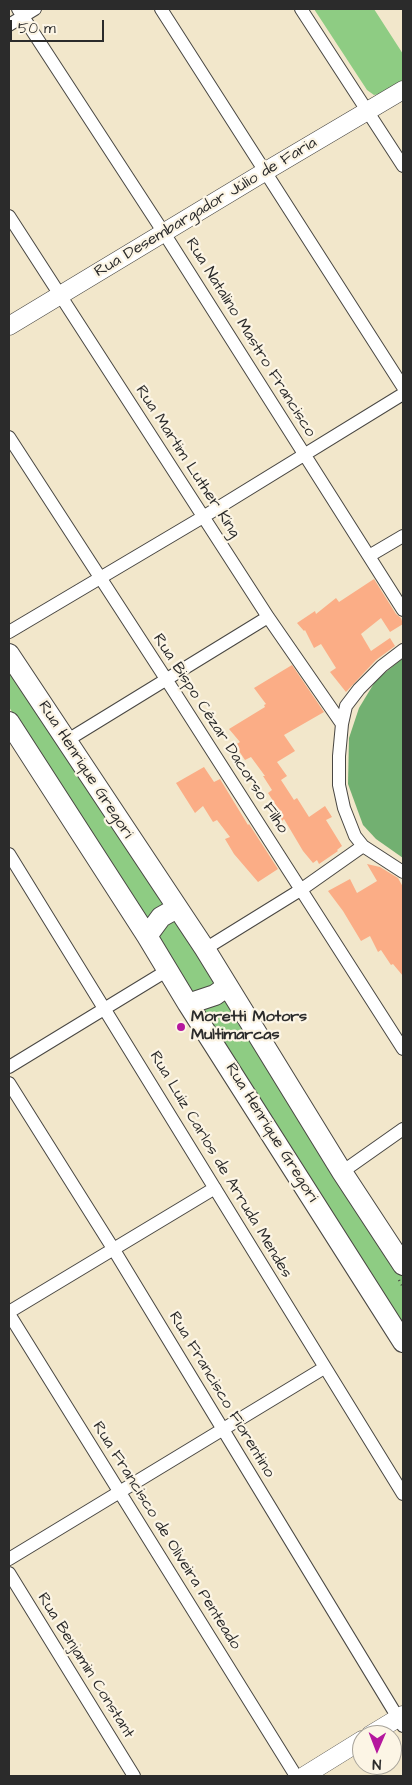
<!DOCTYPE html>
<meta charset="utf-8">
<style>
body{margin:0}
#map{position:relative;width:412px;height:1785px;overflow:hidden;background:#f2e7cb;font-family:"Architects Daughter",sans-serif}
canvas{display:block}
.frame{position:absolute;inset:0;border:10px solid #2b2b2b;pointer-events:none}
.north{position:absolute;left:352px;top:1725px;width:50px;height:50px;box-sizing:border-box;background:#fcf5e5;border:1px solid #a8a49b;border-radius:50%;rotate:181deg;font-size:14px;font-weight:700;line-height:20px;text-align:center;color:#2b2b2b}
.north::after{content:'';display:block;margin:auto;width:18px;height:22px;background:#b5179e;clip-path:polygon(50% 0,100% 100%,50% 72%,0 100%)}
.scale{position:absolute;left:10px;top:20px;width:94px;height:22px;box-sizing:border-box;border:2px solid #2b2b2b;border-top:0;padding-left:6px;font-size:15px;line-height:18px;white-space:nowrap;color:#2b2b2b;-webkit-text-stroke:4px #fcf5e5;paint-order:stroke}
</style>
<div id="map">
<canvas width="412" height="1785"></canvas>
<div class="frame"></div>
<div class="north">N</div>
<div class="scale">50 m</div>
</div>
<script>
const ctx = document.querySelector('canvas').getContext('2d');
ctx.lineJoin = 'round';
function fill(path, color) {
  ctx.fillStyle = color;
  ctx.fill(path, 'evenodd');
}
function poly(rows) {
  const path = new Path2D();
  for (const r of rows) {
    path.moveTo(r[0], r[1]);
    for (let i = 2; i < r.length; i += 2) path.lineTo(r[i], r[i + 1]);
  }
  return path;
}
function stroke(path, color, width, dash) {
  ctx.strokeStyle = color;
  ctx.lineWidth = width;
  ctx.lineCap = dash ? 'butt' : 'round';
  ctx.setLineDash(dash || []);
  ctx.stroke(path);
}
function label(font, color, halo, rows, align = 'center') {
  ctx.font = font + ' "Architects Daughter",sans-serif';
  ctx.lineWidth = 4.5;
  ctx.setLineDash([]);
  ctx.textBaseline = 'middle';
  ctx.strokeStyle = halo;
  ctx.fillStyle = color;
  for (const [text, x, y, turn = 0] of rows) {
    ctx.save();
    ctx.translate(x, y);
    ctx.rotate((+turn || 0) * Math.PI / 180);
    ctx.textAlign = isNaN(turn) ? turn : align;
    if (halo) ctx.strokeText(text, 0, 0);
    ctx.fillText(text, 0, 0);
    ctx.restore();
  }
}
fill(poly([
 [314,9,374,9,403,54,403,80,379,94,374,95,367,90],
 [9,651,403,1272,403,1327,179,979,9,707]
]), '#8ecc83');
fill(poly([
 [403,658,403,858,376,839,363,825,348,784,349,738,359,708,376,680]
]), '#72b071');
fill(poly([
 [374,579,396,614,401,618,403,624,390,632,381,618,361,634,371,651,390,638,395,646,376,660,346,692,330,672,336,668,321,644,314,648,305,630,304,631,297,623,315,611,316,614,336,598,339,602],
 [292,665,324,712,284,735,295,751,277,762,287,776,281,780,294,800,297,798,309,817,325,806,332,817,326,820,342,846,337,850,338,851,319,864,317,860,313,863,303,851,284,819,282,821,277,811,279,810,268,793,272,790,263,776,265,776,251,757,245,760,235,745,240,742,229,729,265,707,264,705,266,704,254,688],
 [204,767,214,782,220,779,248,825,249,824,278,869,258,882,234,854,225,839,230,837,217,820,213,822,203,806,195,813,176,783],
 [367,864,380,867,398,878,403,887,403,976,393,964,391,965,381,950,378,952,370,936,361,941,343,911,328,891,350,879,357,893,377,881]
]), '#fbad86');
const street = poly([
 [18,9,164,233,403,610],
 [161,9,403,387],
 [301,9,403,166],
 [9,25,35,9],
 [9,216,268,617,342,724],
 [9,437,166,679,403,1049],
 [369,556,403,536],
 [9,632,203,517,403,394],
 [403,650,382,666,359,689,346,706,342,724,339,756,339,785,344,808,355,836,363,846,403,872],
 [66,741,268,617],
 [9,854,403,1494],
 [205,949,302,889,363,846],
 [9,1067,168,970],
 [9,1083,114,1250,403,1726],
 [342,1172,403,1129],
 [9,1312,215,1188],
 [9,1314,296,1776],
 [9,1559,324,1368],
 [9,1573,134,1776]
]);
const secondary = poly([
 [9,326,266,171,403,90],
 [370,1735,403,1715],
 [304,1776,362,1740]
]);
const primary = poly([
 [9,654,205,949,342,1172,403,1265],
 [9,722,147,936,188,1004,403,1342],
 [147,936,161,917,177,908],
 [188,1004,215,995,222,990,225,983]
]);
stroke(street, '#494743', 14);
stroke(secondary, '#494743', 19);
stroke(primary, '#494743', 22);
stroke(poly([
 [399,1280,403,1287]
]), '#494743', 2.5, [1, 4]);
stroke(street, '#fff', 12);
stroke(secondary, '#fff', 18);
stroke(primary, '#fff', 20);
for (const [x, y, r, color] of [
 [181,1027,5,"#b5179e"]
]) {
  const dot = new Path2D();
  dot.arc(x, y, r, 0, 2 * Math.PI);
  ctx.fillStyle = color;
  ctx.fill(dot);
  stroke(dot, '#fcf5e5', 2);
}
label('16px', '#2b2b2b', '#fcf5e5', [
 ["Rua Desembargador Júlio de Faria",206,208,-31],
 ["Rua Natalino Mastro Francisco",250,338,58],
 ["Rua Martim Luther King",187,462,57],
 ["Rua Bispo Cézar Dacorso Filho",220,734,57],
 ["Rua Henrique Gregori",85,770,57],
 ["Rua Henrique Gregori",271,1133,58],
 ["Rua Luiz Carlos de Arruda Mendes",220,1165,59],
 ["Rua Francisco Fiorentino",221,1395,59],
 ["Rua Francisco de Oliveira Penteado",166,1536,58],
 ["Rua Benjamin Constant",85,1666,58]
]);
label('bold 16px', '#2b2b2b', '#fcf5e5', [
 ["Moretti Motors",191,1018],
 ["Multimarcas",191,1036]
], 'left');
</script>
